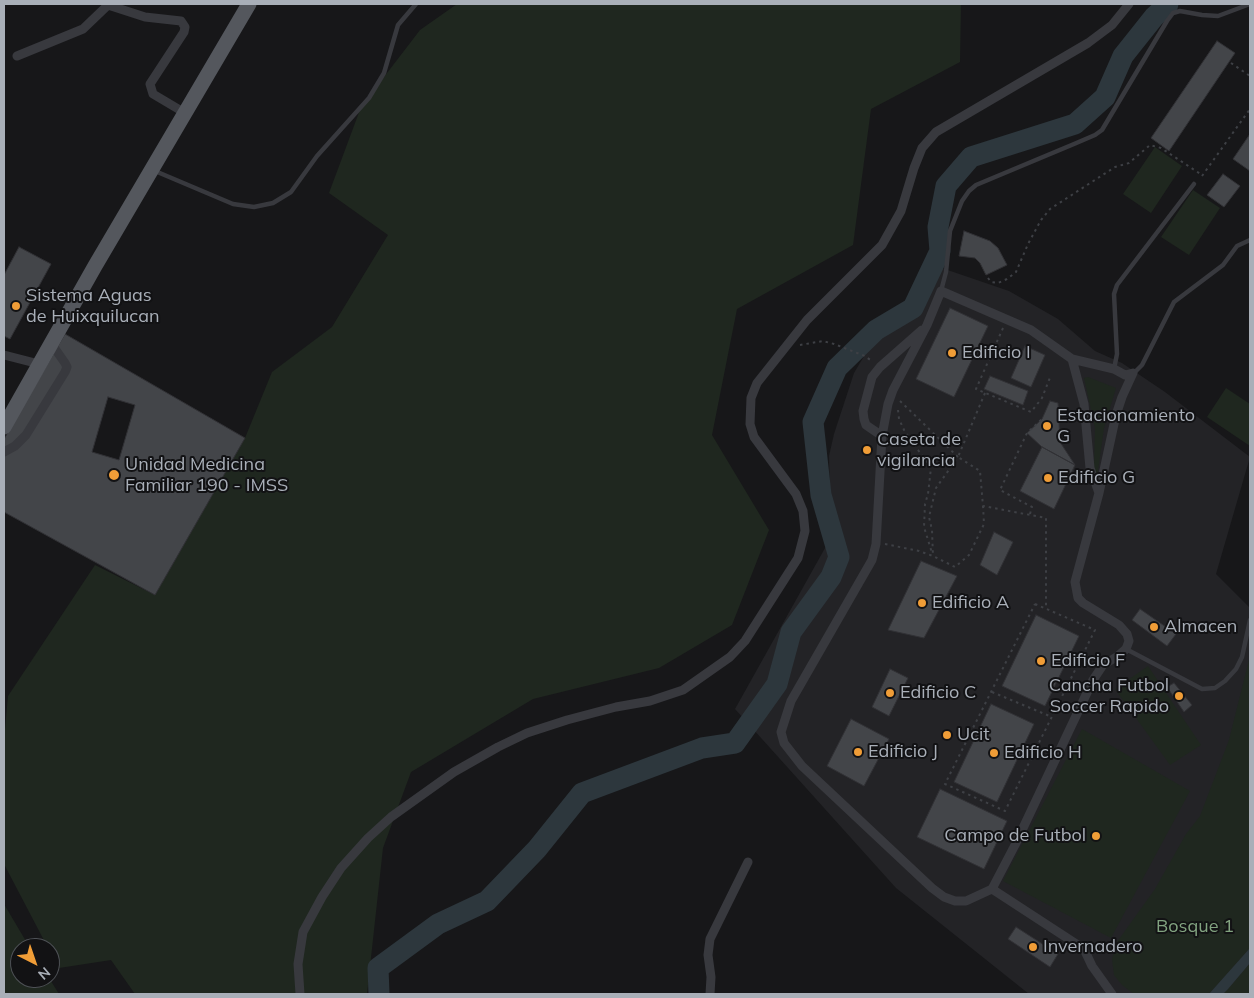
<!DOCTYPE html>
<style>
body{margin:0}
#map{position:relative;width:1254px;height:998px;overflow:hidden;background:#171719;font-family:Mulish,sans-serif}
canvas{display:block}
.frame{position:absolute;inset:0;border:5px solid #a9afb8;pointer-events:none}
.north{position:absolute;left:10px;top:938px;width:50px;height:50px;box-sizing:border-box;background:#121214;border:1px solid #4e5156;border-radius:50%;rotate:139deg;font-size:14px;font-weight:700;line-height:20px;text-align:center;color:#a9afb8}
.north::after{content:'';display:block;margin:auto;width:18px;height:22px;background:#f09d37;clip-path:polygon(50% 0,100% 100%,50% 72%,0 100%)}
</style>
<div id="map">
<canvas width="1254" height="998"></canvas>
<div class="frame"></div>
<div class="north">N</div>
</div>
<script>
const ctx = document.querySelector('canvas').getContext('2d');
ctx.lineJoin = 'round';
function fill(path, color) {
  ctx.fillStyle = color;
  ctx.fill(path, 'evenodd');
}
function poly(rows) {
  const path = new Path2D();
  for (const r of rows) {
    path.moveTo(r[0], r[1]);
    for (let i = 2; i < r.length; i += 2) path.lineTo(r[i], r[i + 1]);
  }
  return path;
}
function stroke(path, color, width, dash) {
  ctx.strokeStyle = color;
  ctx.lineWidth = width;
  ctx.lineCap = dash ? 'butt' : 'round';
  ctx.setLineDash(dash || []);
  ctx.stroke(path);
}
function label(font, color, halo, rows, align = 'center') {
  ctx.font = font + ' Mulish,sans-serif';
  ctx.lineWidth = 4;
  ctx.setLineDash([]);
  ctx.textBaseline = 'middle';
  ctx.strokeStyle = halo;
  ctx.fillStyle = color;
  for (const [text, x, y, turn = 0] of rows) {
    ctx.save();
    ctx.translate(x, y);
    ctx.rotate((+turn || 0) * Math.PI / 180);
    ctx.textAlign = isNaN(turn) ? turn : align;
    if (halo) ctx.strokeText(text, 0, 0);
    ctx.fillText(text, 0, 0);
    ctx.restore();
  }
}
fill(poly([
 [933,265,1009,291,1058,319,1095,351,1122,363,1165,392,1250,457,1216,574,1250,608,1250,994,1029,994,896,888,735,709,839,523,830,493,829,456,834,434,854,373,876,336,913,308]
]), '#232326');
fill(poly([
 [457,4,961,4,960,62,871,109,853,245,737,309,712,435,769,530,732,625,659,668,533,699,411,772,383,848,367,994,135,994,111,960,59,968,50,952,50,948,48,948,4,864,4,740,8,696,95,565,155,595,245,438,272,372,332,327,388,235,329,193,361,107,420,30],
 [1155,147,1182,166,1151,213,1123,194],
 [1193,190,1220,208,1189,255,1161,237],
 [1088,377,1116,388,1104,428,1097,478,1094,467,1095,428,1084,378],
 [1226,388,1250,404,1250,446,1207,417],
 [1250,656,1250,948,1209,994,1134,994,1122,985,1114,975,1112,959,1117,942,1155,889,1186,834,1200,816,1229,740],
 [1148,666,1201,745,1170,765,1115,689],
 [1082,729,1190,791,1111,938,1003,881],
 [4,904,30,948,20,948,20,978,49,978,59,994,4,994],
 [1250,963,1250,994,1223,994,1228,989]
]), '#1f271f');
fill(poly([
 [1250,948,1250,963,1228,989,1223,994,1209,994]
]), '#2d373d');
stroke(poly([
 [379,994,378,968,438,924,487,901,537,849,582,793,702,748,735,743,777,684,791,632,831,577,839,557,821,495,813,422,837,368,876,330,913,308,940,251,938,227,946,186,971,157,1075,124,1105,97,1123,56,1154,17,1168,4]
]), '#2d373d', 21);
const building = poly([
 [1217,41,1235,53,1169,151,1151,138,1217,41],
 [1250,134,1250,171,1233,159,1250,134],
 [1223,174,1240,186,1224,207,1207,195,1223,174],
 [964,231,990,241,998,248,1007,265,986,275,980,263,975,258,959,256,964,231],
 [19,247,51,264,10,339,4,336,4,275,19,247],
 [950,308,988,326,954,397,916,379,950,308],
 [65,334,245,438,155,595,4,512,4,439,65,334],
 [1025,346,1045,355,1031,387,1011,378,1025,346],
 [990,376,1028,391,1023,405,984,389,990,376],
 [108,397,135,405,119,460,92,452,108,397],
 [1050,401,1058,403,1060,442,1075,465,1042,447,1027,433,1042,419,1050,401],
 [1042,447,1075,465,1054,509,1020,491,1042,447],
 [994,532,1013,542,997,575,980,565,994,532],
 [921,561,957,576,924,638,888,630,921,561],
 [1140,609,1176,634,1167,646,1132,620,1140,609],
 [1036,615,1079,636,1045,706,1002,686,1036,615],
 [890,669,908,678,889,716,872,707,890,669],
 [1174,683,1192,705,1184,712,1167,687,1174,683],
 [991,704,1034,724,997,802,954,782,991,704],
 [851,719,889,739,864,786,827,766,851,719],
 [940,789,1007,821,984,869,917,837,940,789],
 [1016,927,1058,954,1050,967,1008,939,1016,927]
]);
fill(building, '#434549');
stroke(building, '#313135', 1);
stroke(poly([
 [1231,63,1250,76],
 [1202,176,1250,109],
 [988,278,991,282,998,283,1007,279,1016,272,1028,244,1041,220,1050,209,1115,167,1129,163,1150,145,1161,148,1202,175],
 [1003,328,976,389,1031,412,1042,398,1051,375],
 [800,345,823,341,834,344,865,356,873,362],
 [985,393,958,457,980,471,983,506,1046,518,1046,608],
 [900,401,958,457,936,488,929,517,932,530,933,556],
 [898,410,899,419,905,432,931,468,928,494,925,504,924,527,932,553],
 [1030,514,1032,507,1000,490,1027,433,1042,419],
 [885,544,919,551,933,556,955,567,969,555,984,524,983,506],
 [1035,604,1095,630,1005,811,945,784,1035,604],
 [992,692,1052,717]
]), '#3e4045', 2, [2.5, 4]);
stroke(poly([
 [155,171,233,204,254,207,273,203,291,192,317,156,369,98,384,73,398,25,416,4],
 [941,291,946,272,950,231,962,201,969,191,976,185,1074,144,1095,135,1102,130,1167,21,1173,13,1180,11,1202,15,1218,16,1250,4],
 [1114,369,1117,354,1114,294,1117,285,1194,184],
 [1134,373,1142,365,1174,302,1223,265,1237,246,1250,240],
 [1126,649,1202,689,1215,688,1225,681,1236,669,1242,657,1250,620]
]), '#38393e', 4.5);
stroke(poly([
 [17,56,83,29,108,5,145,17,181,21,185,27,184,32,150,84,153,94,185,113],
 [941,291,1031,330,1072,359,1114,369,1125,375,1133,373,1122,397,1116,415,1099,493,1075,582,1078,598,1083,603,1119,625,1127,634,1129,641,1126,649,1118,656,1103,665,1093,680,1015,845,992,889,966,901,955,901,944,897,932,888,802,766,784,743,781,732,791,701,872,560,876,544,882,436,888,404,893,390,927,325,941,291],
 [4,355,39,364],
 [1072,359,1084,404,1090,468,1099,493],
 [882,436,866,425,864,419,863,411,872,377,880,367,922,330],
 [4,452,15,446,26,435,65,372,67,367,65,363,51,343],
 [992,889,1084,949,1092,966,1112,994],
 [300,994,298,964,303,932,322,897,341,868,368,838,391,817,454,772,498,747,527,733,567,720,616,707,650,701,683,690,730,657,745,641,798,558,805,531,803,511,796,494,754,437,750,424,751,398,757,383,807,320,882,245,901,211,914,168,922,148,936,132,1088,43,1112,25,1129,4],
 [710,994,711,977,708,955,710,939,748,862]
]), '#38393e', 9);
stroke(poly([
 [4,427,95,266,249,4]
]), '#54575d', 15);
for (const [x, y, r, color] of [
 [16,306,5,"#f09d37"],
 [952,353,5,"#f09d37"],
 [1047,426,5,"#f09d37"],
 [867,450,5,"#f09d37"],
 [114,475,6,"#f09d37"],
 [1048,478,5,"#f09d37"],
 [922,603,5,"#f09d37"],
 [1154,627,5,"#f09d37"],
 [1041,661,5,"#f09d37"],
 [890,693,5,"#f09d37"],
 [1179,696,5,"#f09d37"],
 [947,735,5,"#f09d37"],
 [858,752,5,"#f09d37"],
 [994,753,5,"#f09d37"],
 [1096,836,5,"#f09d37"],
 [1033,947,5,"#f09d37"]
]) {
  const dot = new Path2D();
  dot.arc(x, y, r, 0, 2 * Math.PI);
  ctx.fillStyle = color;
  ctx.fill(dot);
  stroke(dot, '#121214', 2);
}
label('18px', '#a9afb8', '#121214', [
 ["Sistema Aguas",26,296],
 ["de Huixquilucan",26,317],
 ["Edificio I",962,353],
 ["Estacionamiento",1057,416],
 ["G",1057,437],
 ["Caseta de",877,440],
 ["vigilancia",877,461],
 ["Unidad Medicina",125,465],
 ["Familiar 190 - IMSS",125,486],
 ["Edificio G",1058,478],
 ["Edificio A",932,603],
 ["Almacen",1164,627],
 ["Edificio F",1051,661],
 ["Cancha Futbol",1169,686,"right"],
 ["Soccer Rapido",1169,707,"right"],
 ["Edificio C",900,693],
 ["Ucit",957,735],
 ["Edificio J",868,752],
 ["Edificio H",1004,753],
 ["Campo de Futbol",1086,836,"right"],
 ["Invernadero",1043,947]
], 'left');
label('18px', '#82a380', '#121214', [
 ["Bosque 1",1195,927]
]);
</script>
